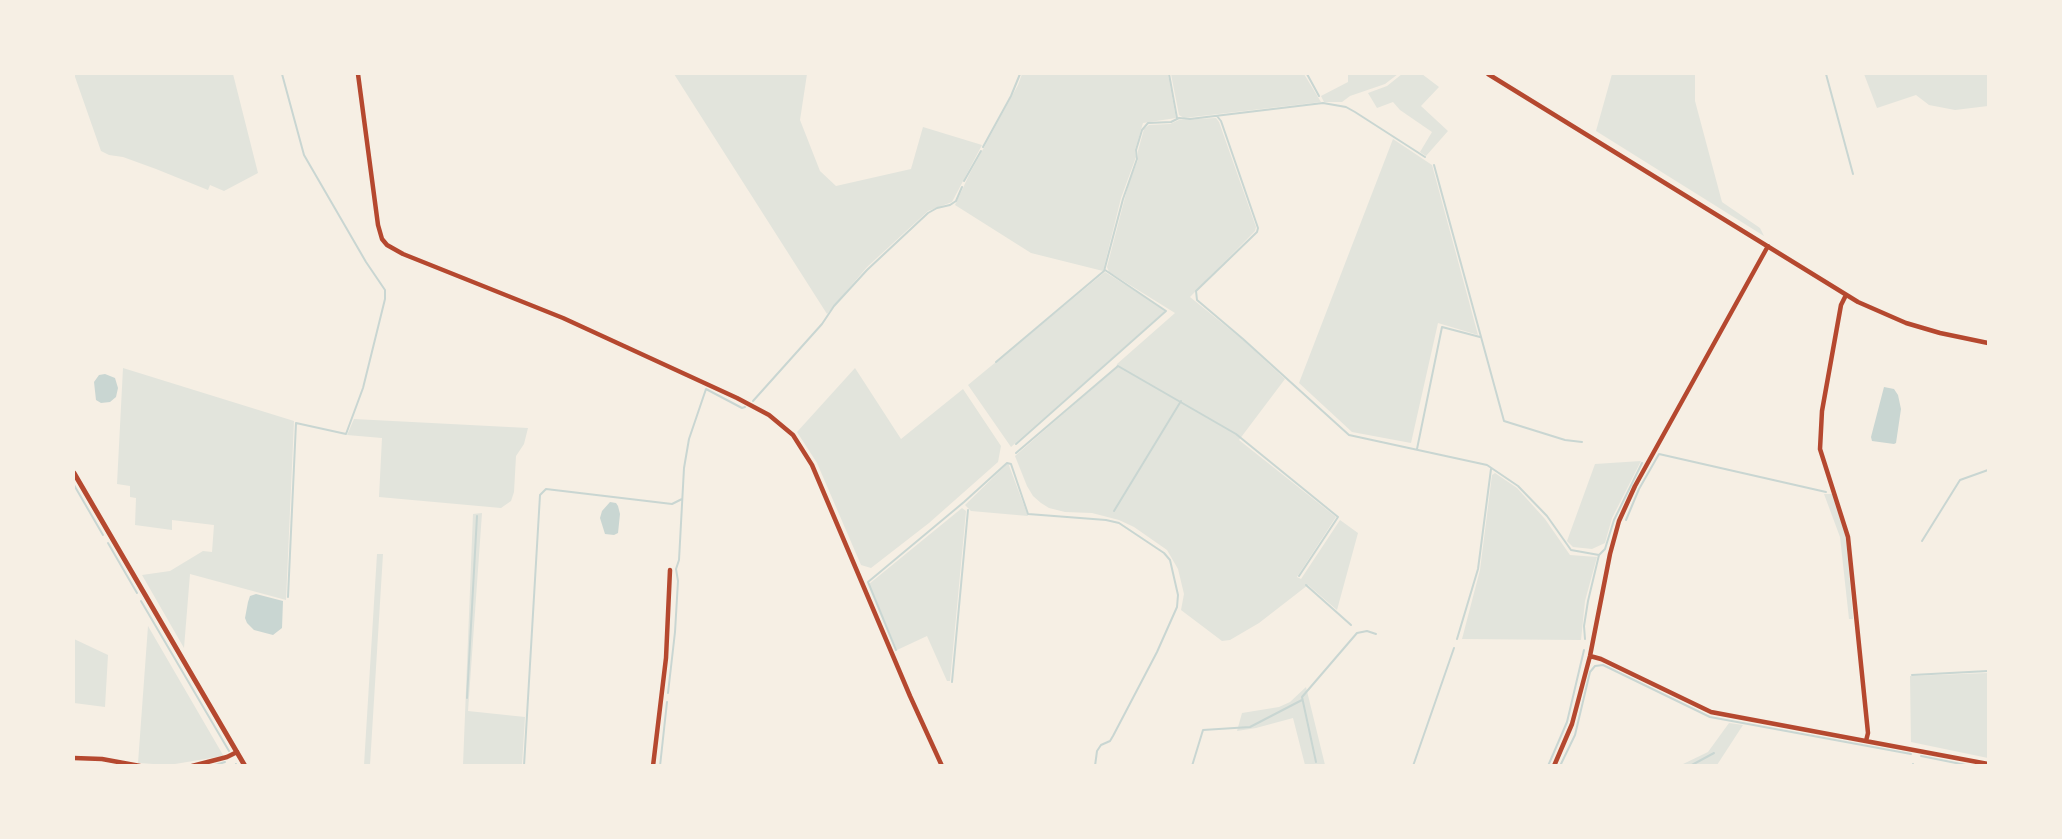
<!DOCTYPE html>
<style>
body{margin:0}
#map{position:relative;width:2062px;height:839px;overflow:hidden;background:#f6efe4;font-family:Overpass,sans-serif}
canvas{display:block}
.frame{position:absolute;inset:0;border:75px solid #f6efe4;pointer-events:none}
</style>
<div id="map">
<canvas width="2062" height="839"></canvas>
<div class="frame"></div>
</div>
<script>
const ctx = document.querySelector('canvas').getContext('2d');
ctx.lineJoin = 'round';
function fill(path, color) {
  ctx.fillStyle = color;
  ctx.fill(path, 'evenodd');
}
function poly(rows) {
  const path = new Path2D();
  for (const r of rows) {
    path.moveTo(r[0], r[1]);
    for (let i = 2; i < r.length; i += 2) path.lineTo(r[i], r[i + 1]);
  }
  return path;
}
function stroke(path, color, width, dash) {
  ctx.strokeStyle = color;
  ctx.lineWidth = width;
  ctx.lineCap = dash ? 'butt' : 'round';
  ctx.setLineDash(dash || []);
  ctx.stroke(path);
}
fill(poly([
 [74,74,233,74,258,173,224,191,210,185,208,190,156,169,123,157,109,155,101,151],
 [674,74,807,74,800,120,820,171,836,186,911,169,923,127,982,145,952,202,928,211,867,267,827,314],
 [1022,74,1168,74,1176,118,1143,123,1135,150,1136,157,1121,198,1103,271,1031,253,955,205,970,173,1018,85],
 [1171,74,1304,74,1321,102,1184,118,1179,115],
 [1348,74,1398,74,1385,84,1350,96,1342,102,1324,102,1321,96,1348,82],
 [1402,74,1422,74,1439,87,1421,106,1448,131,1426,156,1420,152,1432,132,1400,110,1393,102,1377,108,1368,93,1387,86],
 [1612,74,1695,74,1695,101,1722,202,1760,228,1764,236,1596,131],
 [1864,74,1988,74,1988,106,1955,110,1929,105,1916,95,1877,108],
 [1216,118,1219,122,1256,227,1255,231,1190,297,1243,340,1285,379,1239,440,1336,517,1297,577,1301,579,1340,520,1358,533,1337,610,1308,585,1259,623,1230,640,1222,641,1181,610,1184,594,1178,569,1167,550,1134,527,1119,520,1092,513,1065,512,1049,508,1041,503,1033,496,1027,486,1015,456,1116,368,1117,364,1175,313,1109,272,1107,267,1129,182,1138,160,1138,151,1144,129,1149,125,1170,124,1179,120],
 [1393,139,1432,165,1478,335,1438,323,1411,443,1352,432,1299,383],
 [1105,272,1164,309,1164,312,1011,447,968,385],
 [123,368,294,421,286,600,190,574,184,648,142,575,170,571,203,551,212,552,214,525,172,520,172,530,135,525,136,498,130,497,130,486,117,484],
 [855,368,901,439,963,389,1001,446,998,462,929,523,871,568,861,565,817,463,797,432],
 [354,419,528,428,524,444,516,456,514,492,511,501,501,508,379,497,382,438,347,435],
 [1641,461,1612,518,1605,543,1592,549,1573,547,1567,541,1595,464],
 [1008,463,1028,516,971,511,965,505],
 [1495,473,1517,488,1545,519,1570,555,1597,557,1585,601,1581,640,1462,639,1480,570,1492,475],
 [1824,494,1832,494,1846,537,1853,619,1849,619,1840,537],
 [962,508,966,511,950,681,947,681,927,636,897,650,869,584],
 [482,513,468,711,525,717,522,765,463,765,473,514],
 [377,554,383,554,370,765,364,765],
 [148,626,223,755,223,756,169,765,138,763],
 [74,639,108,655,105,707,74,703],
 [1988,673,1988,758,1911,742,1910,676],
 [1306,687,1325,765,1305,765,1293,718,1256,728,1237,731,1242,713,1279,707,1290,702],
 [1729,723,1743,725,1717,765,1681,765,1708,752]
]), '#e2e4dc');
fill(poly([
 [105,374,115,378,118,388,116,397,110,402,101,403,96,400,94,382,99,375],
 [1884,387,1894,389,1898,395,1901,409,1896,443,1894,444,1872,441,1871,437],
 [610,502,616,503,618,506,620,514,618,533,614,535,605,534,600,518,602,511],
 [256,594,283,601,282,628,273,635,254,630,247,623,245,618,248,602,250,596]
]), '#c9d6d2');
stroke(poly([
 [282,74,304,155,366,262,385,290,385,299,363,388,346,434,296,423,288,597],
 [1169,74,1177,118],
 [1307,74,1319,96],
 [1826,74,1853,174],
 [1217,116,1221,121,1258,228,1257,232,1196,291,1197,300,1243,339,1349,435,1487,465,1518,486,1547,516,1571,550,1599,555,1588,601,1584,626,1585,639],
 [983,147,1011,96,1020,74],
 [1434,165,1504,421,1565,440,1582,442],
 [964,181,981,151],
 [996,362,1104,271,1123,199,1137,159,1136,150,1142,130,1148,123,1171,122,1179,118,1190,119,1323,103,1346,107,1355,112,1425,157],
 [753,401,822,324,834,306,867,270,928,213,937,208,950,205,956,201,962,187],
 [1016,444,1166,311,1105,270],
 [1417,449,1442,327,1480,337],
 [1016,453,1118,366,1236,434,1338,517,1299,576],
 [74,485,103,535],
 [1114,511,1181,401],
 [1626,520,1639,489,1659,454,1826,492],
 [1922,541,1960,480,1988,470],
 [108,543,137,593],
 [1599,555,1605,549,1614,520,1642,463],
 [1306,585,1351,625],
 [141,601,229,751],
 [1457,639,1478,569,1491,469],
 [896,650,868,582,964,502,1007,463,1011,464,1028,514,1106,520,1119,523,1164,553,1170,560,1178,595,1177,607,1157,652,1113,736,1110,741,1101,745,1097,751,1095,766],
 [1912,675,1988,671],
 [952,682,968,510],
 [668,693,675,632,678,581,676,569,679,560,684,468,689,439,706,389,742,408,745,407],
 [467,698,477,516],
 [1921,756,1971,766],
 [1316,762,1302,697,1357,633,1367,631,1376,634],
 [236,764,237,766],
 [1913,764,1913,766],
 [212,766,225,762],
 [524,766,540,495,546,489,672,504,682,499],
 [660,766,667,702],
 [1192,766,1203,730,1250,727,1302,700],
 [1413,766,1454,648],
 [1548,766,1567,722,1584,650],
 [1560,766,1575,735,1590,672,1595,666,1603,665,1710,717,1911,754],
 [1690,766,1714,753]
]), '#c9d6d2', 2);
stroke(poly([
 [358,74,378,225,382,239,387,245,403,254,563,318,737,398,769,415,793,435,812,465,910,696,942,766],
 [1488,74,1858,302,1906,323,1940,333,1988,343],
 [1846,295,1841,305,1822,411,1820,449,1848,537,1868,733,1866,741],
 [1590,656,1601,659,1711,712,1988,764],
 [74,758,102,759,140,766],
 [192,766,227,757,237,752],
 [653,766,666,658,670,570],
 [1554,766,1572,724,1590,656,1610,554,1619,521,1635,486,1768,246]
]), '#b5482f', 4.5);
stroke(poly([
 [74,473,245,766]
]), '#b5482f', 5);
</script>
